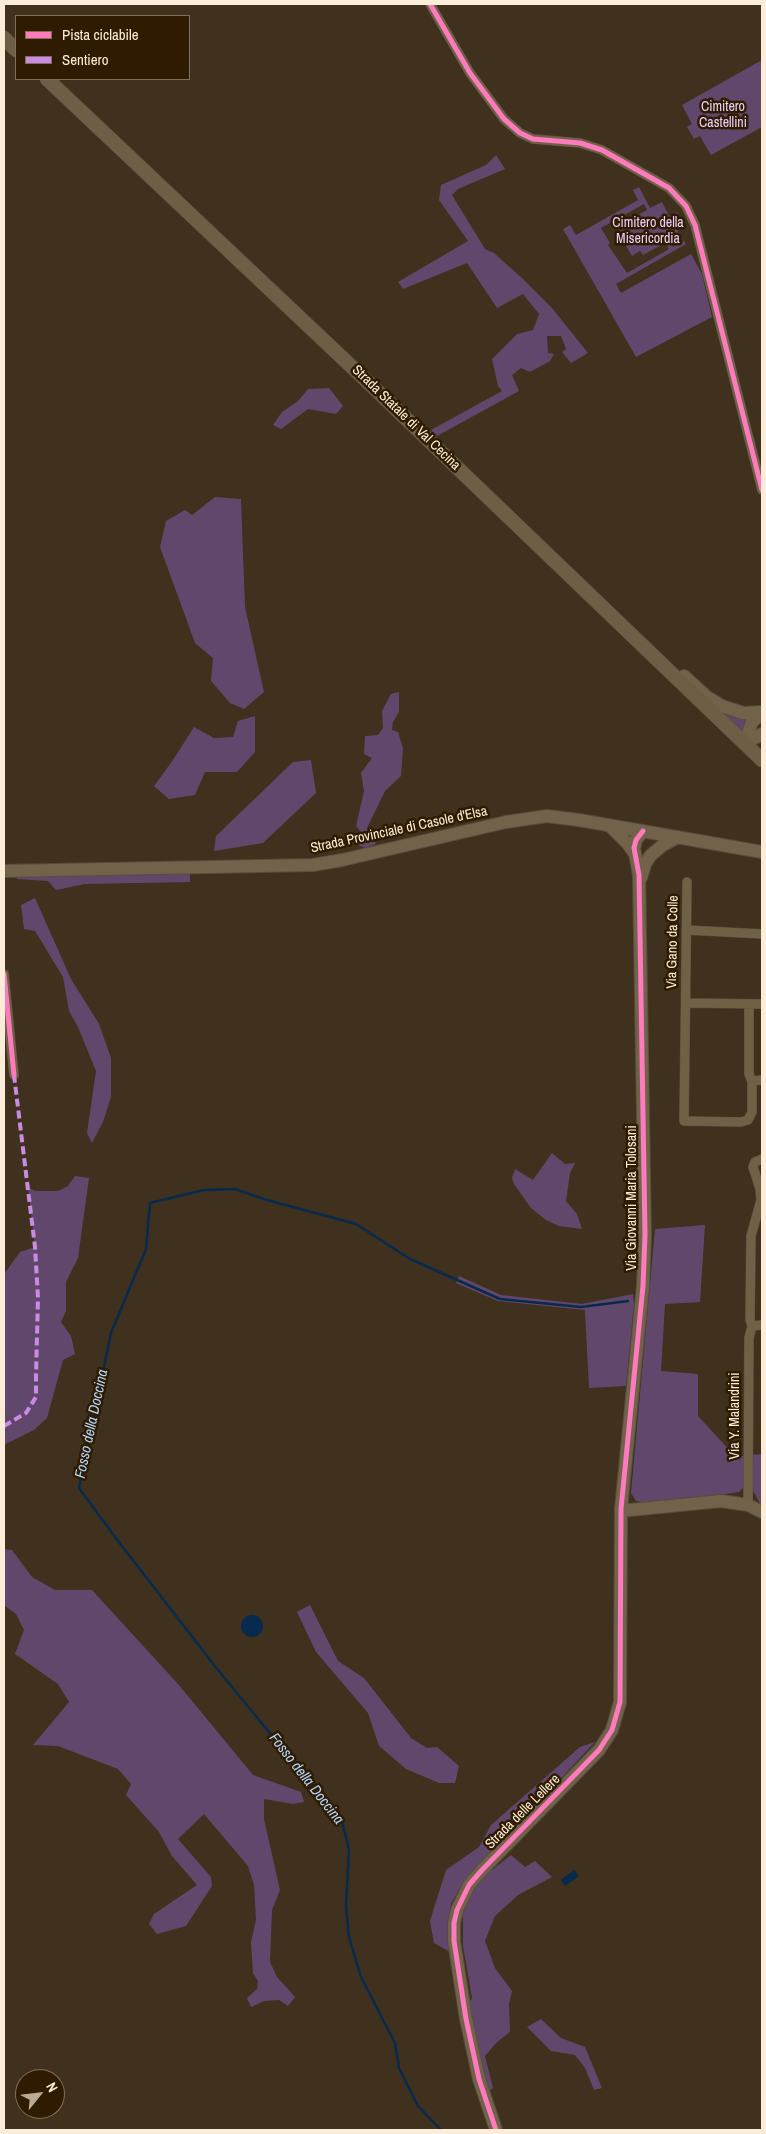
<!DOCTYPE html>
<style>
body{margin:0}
#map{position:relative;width:766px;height:2134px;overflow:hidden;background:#3f311d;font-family:"Archivo Narrow",sans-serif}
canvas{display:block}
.frame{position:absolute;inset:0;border:5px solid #fcedd9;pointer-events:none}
.legend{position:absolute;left:15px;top:15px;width:175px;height:65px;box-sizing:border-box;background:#2f1c00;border:1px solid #817057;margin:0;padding:6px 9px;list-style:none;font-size:15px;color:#fcedd9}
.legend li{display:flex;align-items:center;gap:10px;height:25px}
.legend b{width:25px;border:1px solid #817057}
.north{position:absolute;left:15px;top:2069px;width:50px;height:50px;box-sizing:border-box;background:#2f1c00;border:1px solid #817057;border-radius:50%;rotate:61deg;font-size:14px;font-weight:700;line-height:20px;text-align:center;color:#fcedd9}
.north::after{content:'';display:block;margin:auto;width:18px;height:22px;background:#baab97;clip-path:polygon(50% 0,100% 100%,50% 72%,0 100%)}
</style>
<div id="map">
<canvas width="766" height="2134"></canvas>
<div class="frame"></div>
<ul class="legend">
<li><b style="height:6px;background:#fd7abc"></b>Pista ciclabile</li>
<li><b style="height:6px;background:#ca8be6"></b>Sentiero</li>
</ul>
<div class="north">N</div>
</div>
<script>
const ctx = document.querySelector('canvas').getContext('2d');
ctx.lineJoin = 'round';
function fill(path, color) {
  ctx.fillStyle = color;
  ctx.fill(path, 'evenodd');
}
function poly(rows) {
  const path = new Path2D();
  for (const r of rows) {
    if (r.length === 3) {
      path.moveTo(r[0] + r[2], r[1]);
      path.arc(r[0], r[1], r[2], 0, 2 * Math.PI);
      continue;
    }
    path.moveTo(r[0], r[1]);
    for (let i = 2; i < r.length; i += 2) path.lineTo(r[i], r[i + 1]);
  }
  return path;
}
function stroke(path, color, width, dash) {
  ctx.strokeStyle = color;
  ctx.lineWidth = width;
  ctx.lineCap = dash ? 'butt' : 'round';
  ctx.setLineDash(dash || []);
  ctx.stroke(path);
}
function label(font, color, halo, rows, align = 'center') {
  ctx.font = font + ' "Archivo Narrow",sans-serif';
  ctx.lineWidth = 5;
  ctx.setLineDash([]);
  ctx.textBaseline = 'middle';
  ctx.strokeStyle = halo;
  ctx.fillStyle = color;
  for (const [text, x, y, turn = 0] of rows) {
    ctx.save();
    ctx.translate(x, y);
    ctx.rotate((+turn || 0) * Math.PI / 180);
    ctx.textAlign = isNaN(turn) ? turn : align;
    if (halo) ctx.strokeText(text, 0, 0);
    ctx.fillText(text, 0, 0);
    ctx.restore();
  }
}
fill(poly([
 [762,60,762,127,711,155,700,136,694,139,687,127,692,124,682,105],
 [496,155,505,169,458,189,452,195,485,249,494,253,523,279,552,308,588,353,571,363,562,352,566,349,561,336,547,336,548,353,554,354,550,361,530,372,521,368,512,375,519,391,437,436,431,430,502,391,498,386,492,359,517,334,533,330,539,314,523,294,497,308,467,263,403,289,398,282,468,241,439,200,441,185,486,165],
 [639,187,650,208,662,202,669,216,677,212,679,215,671,220,679,233,669,240,673,247,684,241,686,244,616,284,621,293,691,254,702,274,712,317,636,357,563,229,570,225,576,235,638,200,633,190],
 [644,204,647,210,625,222,627,227,618,232,632,256,640,251,643,255,665,243,669,249,627,273,608,245,610,243,601,228],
 [329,388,343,406,336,414,308,409,281,429,273,425,282,412,298,401,308,389],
 [215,497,241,499,245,607,264,692,244,709,230,703,211,681,213,658,195,643,160,547,166,521,185,510,192,515],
 [399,692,399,712,393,722,392,730,398,732,403,748,401,776,385,791,367,828,376,844,365,848,354,843,361,832,356,826,364,791,361,773,372,758,364,754,365,736,378,735,383,728,382,711,391,694],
 [715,707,747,717,744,735],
 [255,716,255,752,237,772,205,772,195,795,169,799,154,786,173,760,194,727,214,738,233,737,238,721],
 [311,760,316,793,263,843,214,851,216,836,293,762],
 [190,872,190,882,85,884,56,890,48,881,17,879,17,874],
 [35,898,71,979,99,1024,111,1058,111,1097,103,1122,92,1143,87,1133,96,1071,78,1027,69,1011,63,977,35,931,24,929,21,905],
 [552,1153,565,1164,575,1163,570,1173,566,1201,577,1214,582,1229,559,1226,546,1220,531,1208,514,1184,512,1178,515,1169,533,1180],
 [75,1176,89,1178,78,1258,66,1282,66,1311,61,1322,71,1336,75,1354,63,1360,47,1418,34,1430,4,1445,4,1274,20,1252,35,1247,28,1187,35,1191,58,1191,68,1186],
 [705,1225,700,1302,665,1304,661,1371,698,1374,698,1416,735,1456,744,1456,745,1486,739,1492,687,1500,653,1504,636,1501,631,1493,655,1229],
 [459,1276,501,1295,582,1304,633,1294,634,1304,626,1386,589,1388,585,1310,498,1301,456,1283],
 [762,1409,762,1507,752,1489,752,1455,761,1454],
 [4,1549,12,1550,32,1577,55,1590,92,1590,178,1684,253,1775,301,1792,304,1802,293,1804,264,1799,264,1819,280,1890,272,1910,270,1962,277,1977,295,1997,288,2006,279,2000,264,2001,251,2007,247,1998,257,1989,258,1981,253,1973,251,1942,256,1920,254,1885,248,1866,204,1814,178,1839,211,1877,212,1886,186,1926,157,1934,149,1924,154,1914,197,1885,172,1856,159,1832,126,1795,131,1784,118,1769,58,1746,33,1745,69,1702,58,1684,15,1654,24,1630,16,1614,4,1605],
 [310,1605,338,1661,364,1678,411,1738,427,1748,437,1747,459,1766,455,1783,439,1783,406,1769,379,1746,368,1713,316,1652,297,1612],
 [595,1742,463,1883,451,1904,447,1932,450,1952,434,1943,430,1921,446,1870,479,1847,491,1825,580,1747],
 [511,1855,525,1867,535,1861,552,1877,518,1895,495,1916,485,1941,495,1968,512,1991,509,2004,510,2032,496,2043,485,2056,493,2088,489,2091,478,2054,469,2003,472,1998,463,1946,463,1911,472,1890,483,1877],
 [541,2019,561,2038,585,2047,602,2088,594,2090,585,2068,575,2055,551,2051,527,2027]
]), '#62476c');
fill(poly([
 [252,1626,11],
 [574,1870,579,1876,565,1886,561,1880]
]), '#072a4e');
stroke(poly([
 [441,2130,418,2106,399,2068,395,2043,361,1977,349,1937,346,1906,349,1850,342,1821,214,1665,115,1537,79,1488,111,1333,146,1249,150,1203,204,1190,235,1189,267,1200,356,1224,410,1259,500,1299,581,1307,628,1301]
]), '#072a4e', 2.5);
const street = poly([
 [430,4,470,73,504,119,520,133,533,139,580,143,602,150,669,188,686,206,695,225,762,490],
 [687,882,684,1121,741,1122,748,1120,752,1112,752,1081],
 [687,930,762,934],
 [4,974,14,1075],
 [686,1003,762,1004],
 [749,1004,749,1074,752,1081,762,1080],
 [752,1326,750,1320,751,1236,761,1200,760,1189,753,1167,755,1162,762,1159],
 [752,1326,762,1325],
 [748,1505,749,1338,752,1326]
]);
const secondary = poly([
 [684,676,707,697,722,706,743,713,762,712],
 [745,743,752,722,762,713],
 [745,743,762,734],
 [609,825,628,844,635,854],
 [4,871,313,865,342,860,506,822,547,816,579,820,762,852],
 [641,878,645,864,651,855,663,845,678,837],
 [621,1509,630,1510,721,1501,748,1505,762,1512],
 [496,2130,479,2079,466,2019,454,1941,454,1923,457,1910,469,1885,482,1870,599,1750,612,1730,620,1702,621,1509,643,1286,645,1235,639,875,634,848,636,840,643,831]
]);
const primary = poly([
 [4,38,16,50],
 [47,79,370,384,762,760]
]);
stroke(street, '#574d3f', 10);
stroke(secondary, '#574d3f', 14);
stroke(primary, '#574d3f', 15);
stroke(street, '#706046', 9);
stroke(secondary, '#73624a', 12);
stroke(primary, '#6e5e45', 14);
stroke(poly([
 [4,1426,26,1413,36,1397,36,1375,38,1298,35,1247,14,1075]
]), '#ca8be6', 4, [8, 4]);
stroke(poly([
 [430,4,470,73,504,119,520,133,533,139,580,143,602,150,669,188,686,206,695,225,762,490],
 [4,974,14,1075],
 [496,2130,479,2079,466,2019,454,1941,454,1923,457,1910,469,1885,482,1870,599,1750,612,1730,620,1702,621,1509,643,1286,645,1235,639,875,634,848,636,840,643,831]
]), '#fd7abc', 5);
label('14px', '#eed0fe', '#2f1c00', [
 ["Cimitero",723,107],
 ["Castellini",723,123],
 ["Cimitero della",648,223],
 ["Misericordia",648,239]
]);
label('14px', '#fcedd9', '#2f1c00', [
 ["Strada Statale di Val Cecina",406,418,44],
 ["Strada Provinciale di Casole d'Elsa",399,830,-12],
 ["Via Gano da Colle",673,942,-89],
 ["Via Giovanni Maria Tolosani",632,1198,-90],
 ["Via Y. Malandrini",735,1416,-90],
 ["Strada delle Lellere",523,1812,-45]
]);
label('italic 15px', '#b1d4ff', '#2f1c00', [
 ["Fosso della Doccina",92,1424,-78],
 ["Fosso della Doccina",306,1779,52]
]);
</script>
